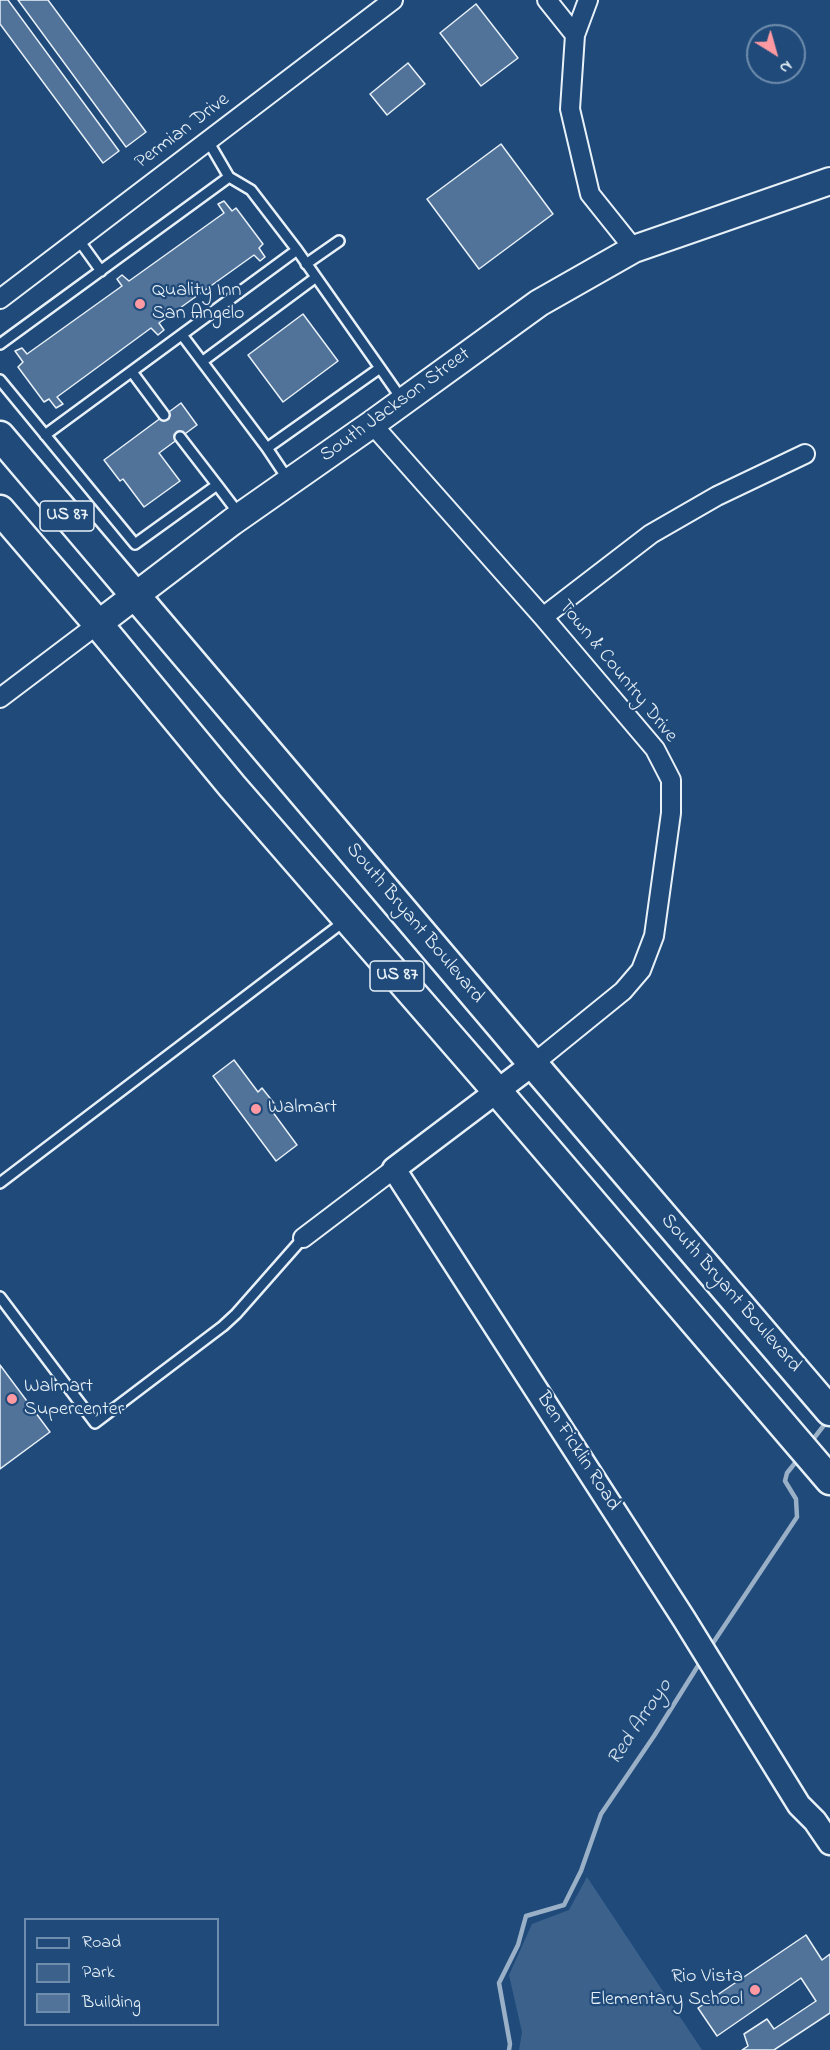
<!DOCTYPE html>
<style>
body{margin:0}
#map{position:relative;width:830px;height:2050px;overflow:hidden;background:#1f4a7a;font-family:"Indie Flower",sans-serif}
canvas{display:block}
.legend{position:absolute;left:24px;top:1918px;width:195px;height:108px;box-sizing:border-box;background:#1f4a7a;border:2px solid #6f8dac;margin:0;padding:8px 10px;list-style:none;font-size:18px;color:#e8f1f8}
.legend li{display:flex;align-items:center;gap:12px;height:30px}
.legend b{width:30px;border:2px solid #6f8dac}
.north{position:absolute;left:746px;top:24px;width:60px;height:60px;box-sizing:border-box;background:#1f4a7a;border:2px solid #6f8dac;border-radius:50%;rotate:143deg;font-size:16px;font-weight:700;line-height:24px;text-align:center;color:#e8f1f8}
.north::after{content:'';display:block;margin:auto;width:21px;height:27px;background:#ff9aa2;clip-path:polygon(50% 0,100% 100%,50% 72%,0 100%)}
</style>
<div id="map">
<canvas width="830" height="2050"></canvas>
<ul class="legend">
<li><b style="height:8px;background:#1f4a7a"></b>Road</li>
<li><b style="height:16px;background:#3c628c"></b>Park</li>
<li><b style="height:16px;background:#517399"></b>Building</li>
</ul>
<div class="north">N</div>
</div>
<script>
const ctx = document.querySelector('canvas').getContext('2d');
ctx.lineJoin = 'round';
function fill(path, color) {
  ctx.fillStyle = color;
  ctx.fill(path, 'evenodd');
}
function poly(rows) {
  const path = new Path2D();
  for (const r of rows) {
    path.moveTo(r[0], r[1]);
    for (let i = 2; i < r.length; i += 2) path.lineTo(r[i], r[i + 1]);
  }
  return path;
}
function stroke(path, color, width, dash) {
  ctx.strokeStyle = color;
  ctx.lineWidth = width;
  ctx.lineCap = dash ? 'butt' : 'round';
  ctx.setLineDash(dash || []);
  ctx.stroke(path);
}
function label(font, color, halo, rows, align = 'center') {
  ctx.font = font + ' "Indie Flower",sans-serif';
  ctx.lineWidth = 4.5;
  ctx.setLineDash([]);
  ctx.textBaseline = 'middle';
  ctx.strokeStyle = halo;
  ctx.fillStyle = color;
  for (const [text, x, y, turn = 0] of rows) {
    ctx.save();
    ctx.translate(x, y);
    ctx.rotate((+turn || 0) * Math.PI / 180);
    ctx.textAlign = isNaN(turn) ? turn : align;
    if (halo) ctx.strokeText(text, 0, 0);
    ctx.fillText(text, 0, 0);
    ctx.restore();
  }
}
fill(poly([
 [587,1877,702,2050,519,2050,522,2032,509,1975,532,1924,569,1910]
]), '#3c628c');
stroke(poly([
 [811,1442,828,1420],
 [709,1649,797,1517,796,1499,785,1481,787,1473,799,1458],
 [509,2050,510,2044,499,1983,518,1945,526,1916,564,1905,581,1871,601,1814,654,1736,701,1661]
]), '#9ab0c7', 4.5);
const building = poly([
 [0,0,8,0,119,151,103,163,0,24,0,0],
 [18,0,48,0,146,132,126,147,18,0],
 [476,4,518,58,481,86,440,33,476,4],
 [408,63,425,84,387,115,370,94,408,63],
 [501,144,553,214,479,269,427,199,501,144],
 [224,201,232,211,236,208,263,244,259,248,265,257,260,261,254,255,159,323,164,330,158,335,151,328,57,397,63,404,56,408,49,399,44,402,18,367,23,362,15,351,22,348,27,354,122,286,117,279,122,275,129,281,224,213,218,204,224,201],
 [303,314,338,361,283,402,248,355,303,314],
 [181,403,197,425,159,453,180,481,144,507,123,479,120,481,104,460,181,403],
 [234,1060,258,1092,262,1088,277,1107,272,1111,297,1145,276,1161,213,1076,234,1060],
 [0,1365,50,1432,0,1469,0,1365],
 [806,1935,822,1960,830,1954,830,2013,774,2050,742,2050,748,2046,744,2034,767,2019,774,2029,816,2001,801,1978,717,2036,698,2008,806,1935]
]);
fill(building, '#517399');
stroke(building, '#e8f1f8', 1.5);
const service = poly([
 [78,239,101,271],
 [306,264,339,241],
 [182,335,267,448,380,368,297,250],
 [0,344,229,177,208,141],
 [203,361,315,278],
 [380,368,403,401],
 [132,372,164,415],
 [0,380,135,544,217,485,239,514],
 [45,435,297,250,251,190,229,177],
 [180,437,217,485],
 [267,448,289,481],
 [0,1183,346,920],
 [0,1297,95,1423,223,1326,236,1314,303,1238]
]);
const minor = poly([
 [547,0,575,35],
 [588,0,575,35,570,109,590,194,634,249],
 [0,299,393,0],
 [372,424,543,617,655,749,671,780,671,813,654,936,641,970,623,991,533,1064],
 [543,617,651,534,717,496,805,454],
 [0,698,98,624],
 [303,1238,394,1169]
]);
const tertiary = poly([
 [533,1064,394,1169,684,1619,799,1805,815,1821,830,1843]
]);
const secondary = poly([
 [98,624,232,522,372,424,539,303,634,249,830,181]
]);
const primary = poly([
 [0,436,533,1064,830,1411],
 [0,510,98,624,232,786,497,1091,830,1480]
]);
stroke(service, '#e8f1f8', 14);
stroke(minor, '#e8f1f8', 22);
stroke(tertiary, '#e8f1f8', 27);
stroke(secondary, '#e8f1f8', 30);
stroke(primary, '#e8f1f8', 33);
stroke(service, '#1f4a7a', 9);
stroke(minor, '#1f4a7a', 18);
stroke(tertiary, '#1f4a7a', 22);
stroke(secondary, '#1f4a7a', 26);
stroke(primary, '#1f4a7a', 28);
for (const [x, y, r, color] of [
 [140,304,6,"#ff9aa2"],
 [256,1109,6,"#ff9aa2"],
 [12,1399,6,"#ff9aa2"],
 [755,1990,6,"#ff9aa2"]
]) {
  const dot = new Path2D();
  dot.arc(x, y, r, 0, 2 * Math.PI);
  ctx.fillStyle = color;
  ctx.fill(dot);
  stroke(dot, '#1f4a7a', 2);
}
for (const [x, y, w] of [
 [67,516,54],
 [397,976,54]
]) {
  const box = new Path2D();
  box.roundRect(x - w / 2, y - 15, w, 30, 4.5);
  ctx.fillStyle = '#1f4a7a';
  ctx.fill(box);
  stroke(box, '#e8f1f8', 1.5);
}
label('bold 18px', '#e8f1f8', null, [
 ["US 87",67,516],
 ["US 87",397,976]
]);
label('20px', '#e8f1f8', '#1f4a7a', [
 ["Permian Drive",183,132,-37],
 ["South Jackson Street",396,406,-36],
 ["Town & Country Drive",617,672,51],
 ["South Bryant Boulevard",414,924,50],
 ["South Bryant Boulevard",730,1294,49],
 ["Ben Ficklin Road",577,1452,57]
]);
label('20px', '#e8f1f8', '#1f4a7a', [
 ["Quality Inn",152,292],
 ["San Angelo",152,315],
 ["Walmart",268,1109],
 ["Walmart",24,1388],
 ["Supercenter",24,1411],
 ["Rio Vista",743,1978,"right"],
 ["Elementary School",743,2001,"right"]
], 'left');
label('italic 21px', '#d4e1ec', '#1f4a7a', [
 ["Red Arroyo",641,1723,-56]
]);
</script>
